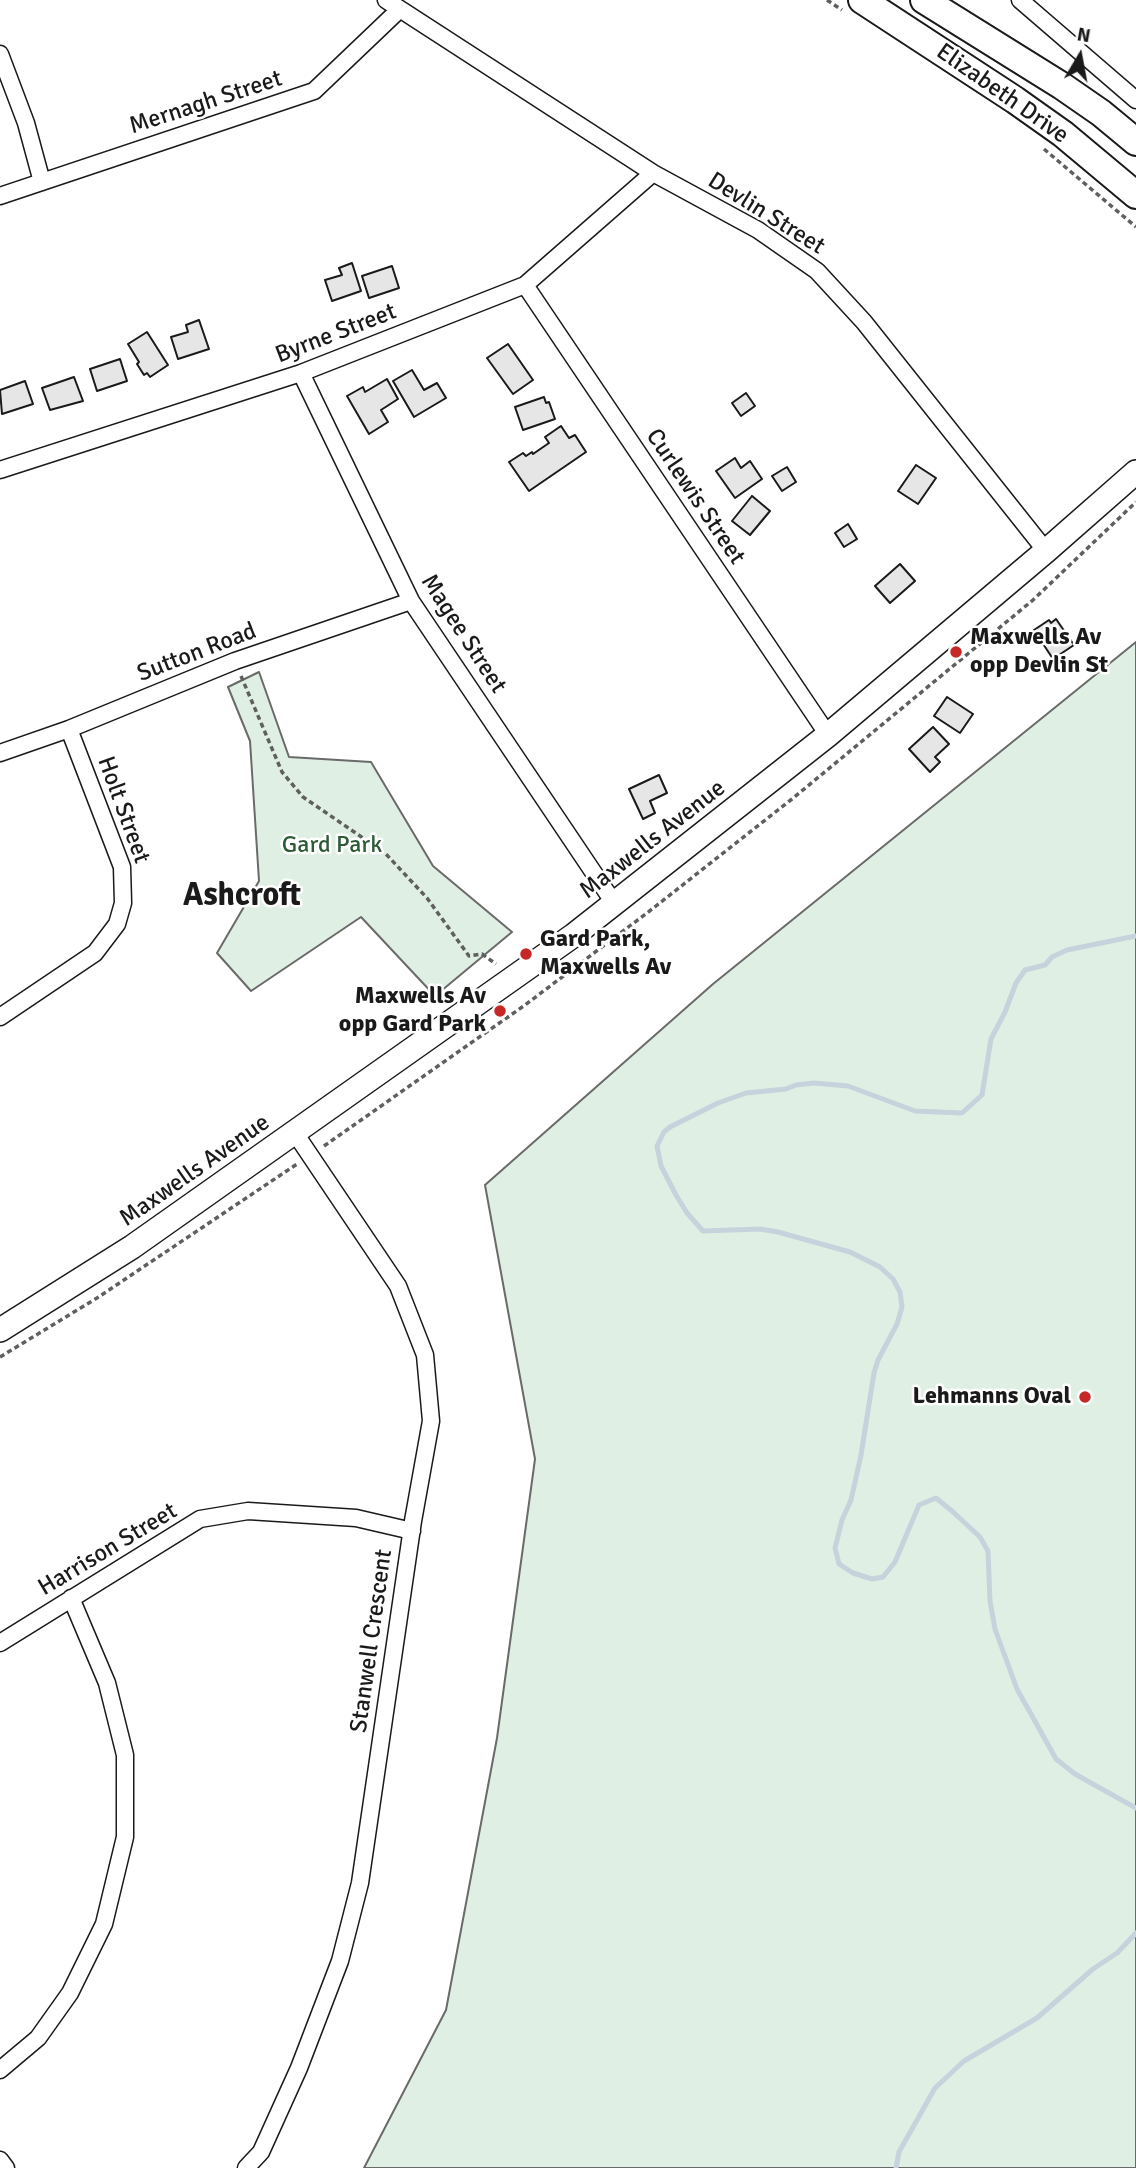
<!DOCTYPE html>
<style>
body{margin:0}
#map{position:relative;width:1136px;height:2168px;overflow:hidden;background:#fff;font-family:Signika,sans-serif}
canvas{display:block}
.north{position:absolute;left:1045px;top:21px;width:70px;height:70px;-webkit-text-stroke:5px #fff;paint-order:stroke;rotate:10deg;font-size:19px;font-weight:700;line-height:28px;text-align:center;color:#1a1a1a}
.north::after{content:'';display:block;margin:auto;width:24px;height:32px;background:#1a1a1a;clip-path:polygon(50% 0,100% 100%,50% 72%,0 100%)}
</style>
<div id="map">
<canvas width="1136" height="2168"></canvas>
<div class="north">N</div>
</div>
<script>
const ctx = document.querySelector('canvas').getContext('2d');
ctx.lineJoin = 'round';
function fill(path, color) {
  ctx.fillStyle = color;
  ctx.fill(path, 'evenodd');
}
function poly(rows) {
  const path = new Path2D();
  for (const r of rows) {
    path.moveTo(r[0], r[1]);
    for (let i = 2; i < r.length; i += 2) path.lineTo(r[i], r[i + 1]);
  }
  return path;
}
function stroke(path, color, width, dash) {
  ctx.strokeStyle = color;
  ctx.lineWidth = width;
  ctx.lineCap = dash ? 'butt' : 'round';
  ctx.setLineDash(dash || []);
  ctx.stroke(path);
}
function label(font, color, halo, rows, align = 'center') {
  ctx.font = font + ' Signika,sans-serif';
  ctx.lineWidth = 5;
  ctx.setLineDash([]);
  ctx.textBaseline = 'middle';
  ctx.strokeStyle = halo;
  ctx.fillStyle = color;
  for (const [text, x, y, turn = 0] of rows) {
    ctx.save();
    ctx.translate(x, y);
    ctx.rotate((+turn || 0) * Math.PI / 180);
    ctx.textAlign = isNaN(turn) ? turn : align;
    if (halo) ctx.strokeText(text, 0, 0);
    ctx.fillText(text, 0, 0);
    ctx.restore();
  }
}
const green = poly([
 [1136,642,1136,2168,364,2168,446,2010,497,1738,535,1459,485,1185,713,984,1136,642],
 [259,672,289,757,371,762,433,866,512,932,435,996,361,917,251,991,217,953,259,881,250,741,228,687,259,672]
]);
fill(green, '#e0efe3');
stroke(green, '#6a6a6a', 2);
stroke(poly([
 [1136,936,1067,950,1052,957,1045,965,1025,970,1016,983,1005,1012,991,1039,982,1095,962,1113,915,1111,848,1086,814,1083,796,1085,786,1089,746,1093,718,1103,670,1127,664,1132,657,1146,661,1166,676,1195,687,1213,703,1231,760,1229,778,1232,850,1252,880,1267,893,1279,900,1292,902,1307,897,1324,878,1360,874,1373,861,1455,851,1500,842,1520,835,1548,839,1564,853,1573,872,1579,883,1577,895,1562,919,1505,936,1498,952,1511,980,1537,988,1551,990,1601,995,1629,1017,1689,1056,1759,1075,1774,1136,1808],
 [896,2168,899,2152,935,2088,964,2061,1037,2018,1093,1969,1117,1953,1136,1933]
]), '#c6d2dc', 5);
const building = poly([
 [352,263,361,291,332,301,325,280,342,275,339,268,352,263],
 [392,266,399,288,369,298,362,276,392,266],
 [199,320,209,349,178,359,171,337,188,332,186,325,199,320],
 [147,332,168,365,150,377,147,373,144,375,137,364,139,362,128,344,147,332],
 [508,344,533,380,513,394,487,358,508,344],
 [120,359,127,381,97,391,90,369,120,359],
 [412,370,424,390,437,383,446,398,414,417,393,381,412,370],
 [74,377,83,401,50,410,42,388,74,377],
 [387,379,398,399,381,410,388,422,369,434,347,396,363,387,365,392,387,379],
 [25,381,33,404,2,414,0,390,25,381],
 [746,393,755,406,741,416,732,403,746,393],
 [544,397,546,403,549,402,555,419,523,430,515,407,544,397],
 [561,426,569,438,575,435,586,452,529,491,509,462,523,453,526,456,532,452,533,454,549,443,545,437,561,426],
 [735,458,741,468,750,461,762,479,735,498,716,471,735,458],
 [916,465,936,478,918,504,898,491,916,465],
 [787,467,796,482,782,491,772,476,787,467],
 [752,496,770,511,750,535,732,521,752,496],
 [848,524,857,539,844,547,835,533,848,524],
 [900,564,915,581,890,603,875,586,900,564],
 [1056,619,1074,645,1053,659,1034,630,1049,620,1051,623,1056,619],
 [947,697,973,714,960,733,934,716,947,697],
 [933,727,949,744,935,757,940,762,930,772,909,749,933,727],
 [659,775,667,793,650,801,655,813,643,819,629,789,659,775]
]);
fill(building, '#e6e6e6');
stroke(building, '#1a1a1a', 2);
const street = poly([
 [386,0,653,173,758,230,817,271,864,322,1046,551],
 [1020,0,1136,100],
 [0,54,26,123,42,182],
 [0,196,314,91,400,9],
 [525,285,828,735],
 [301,373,411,601,614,903],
 [0,470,301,373,525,285,653,173],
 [0,753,69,729,235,661,411,601],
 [0,1017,95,953,117,924,123,903,122,867,69,729],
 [0,1643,200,1519,248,1511,356,1518,412,1531],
 [0,2070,38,2038,70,1993,104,1924,125,1837,125,1755,107,1683,71,1598],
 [0,2160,6,2168],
 [246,2168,261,2152,299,2068,340,1961,360,1883,413,1521,431,1421,425,1355,398,1286,295,1133]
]);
const secondary = poly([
 [0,1330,132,1247,574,935,828,735,1046,551,1136,472]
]);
const primary = poly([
 [862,0,1015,100,1063,134,1136,195],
 [924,0,1062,86,1101,113,1136,142]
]);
stroke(street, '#1a1a1a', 19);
stroke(secondary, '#1a1a1a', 26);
stroke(primary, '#1a1a1a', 30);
stroke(poly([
 [827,0,842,10],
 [1044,149,1136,227],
 [241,676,282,772,303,797,385,853,427,898,469,956,482,954,496,964],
 [324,1146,525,1005,647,913,792,799,1033,600,1136,502],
 [0,1357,97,1298,297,1164]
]), '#5f5f5f', 3.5, [5, 3.5]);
stroke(street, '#fff', 16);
stroke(secondary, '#fff', 23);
stroke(primary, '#fff', 26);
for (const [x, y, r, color] of [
 [956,652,7,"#c62828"],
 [526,954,7,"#c62828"],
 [500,1011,7,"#c62828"],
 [1085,1397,7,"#c62828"]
]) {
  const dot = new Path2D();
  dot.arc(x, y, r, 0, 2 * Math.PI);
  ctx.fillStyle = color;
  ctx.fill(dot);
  stroke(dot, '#fff', 2.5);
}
label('24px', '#1a1a1a', '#fff', [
 ["Elizabeth Drive",1002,94,35],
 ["Mernagh Street",206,103,-18],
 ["Devlin Street",766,214,32],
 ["Byrne Street",336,334,-21],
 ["Curlewis Street",695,497,56],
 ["Magee Street",463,634,57],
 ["Sutton Road",197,653,-21],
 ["Holt Street",123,810,70],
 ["Maxwells Avenue",653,840,-38],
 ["Maxwells Avenue",195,1171,-35],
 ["Harrison Street",108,1550,-31],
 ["Stanwell Crescent",372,1641,-82]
]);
label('bold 24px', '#1a1a1a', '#fff', [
 ["Maxwells Av",970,638],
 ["opp Devlin St",970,666],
 ["Gard Park,",540,940],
 ["Maxwells Av",540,968],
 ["Maxwells Av",486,997,"right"],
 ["opp Gard Park",486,1025,"right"],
 ["Lehmanns Oval",1071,1397,"right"]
], 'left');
label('24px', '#2b5a34', '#fff', [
 ["Gard Park",332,846]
]);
label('bold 32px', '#1a1a1a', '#fff', [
 ["Ashcroft",242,897]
]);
</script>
